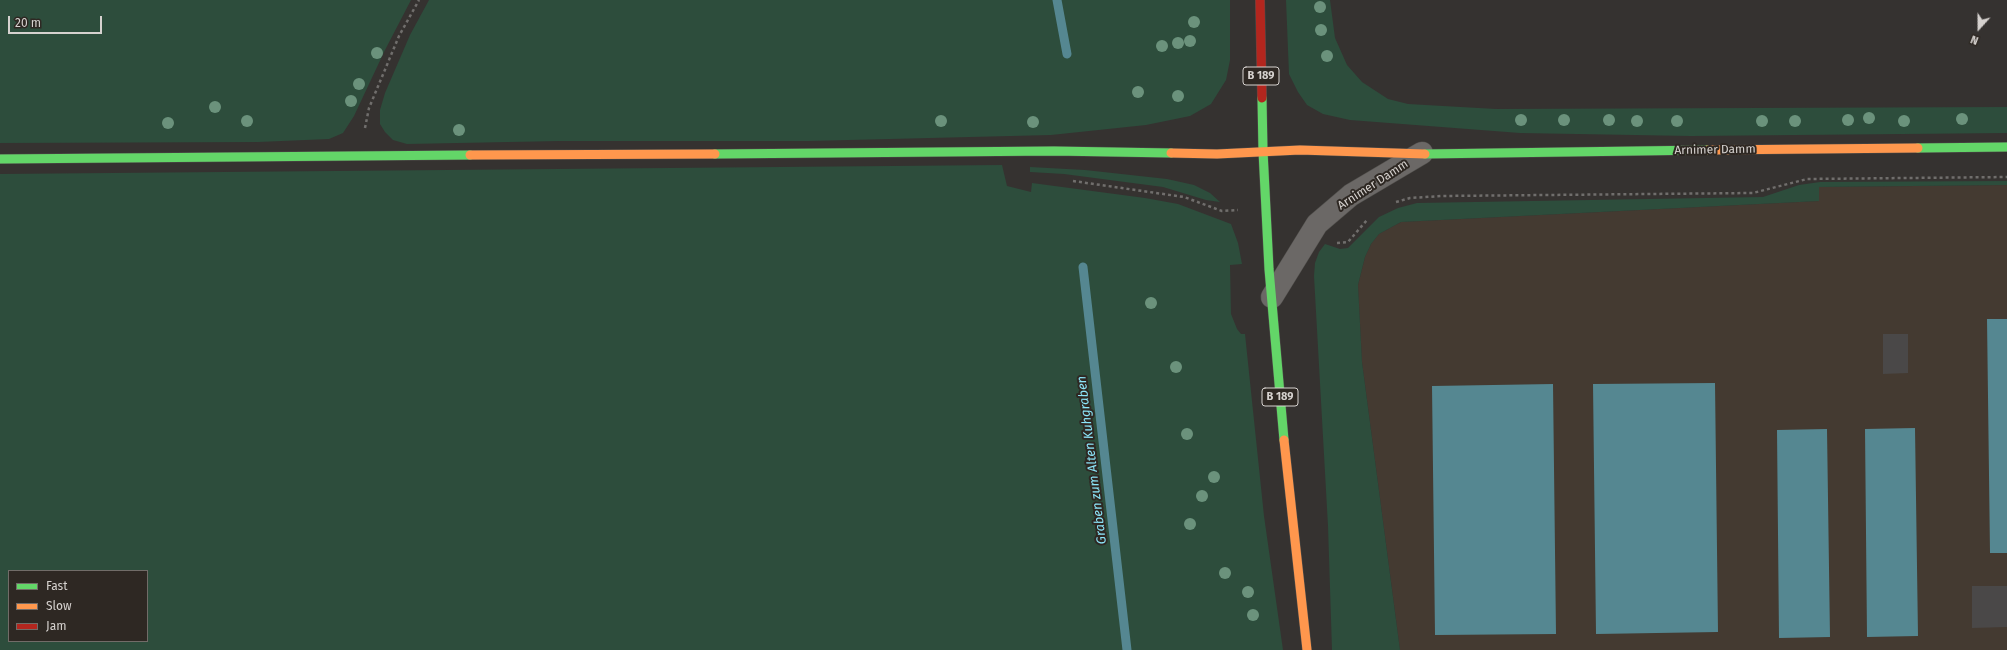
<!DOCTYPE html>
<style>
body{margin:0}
#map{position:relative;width:2007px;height:650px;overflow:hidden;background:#353230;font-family:"Fira Sans",sans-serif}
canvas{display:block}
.legend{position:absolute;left:8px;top:570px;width:140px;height:72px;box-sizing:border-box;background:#2e2823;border:1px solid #716c68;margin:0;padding:5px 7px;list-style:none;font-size:12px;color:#d6d2cf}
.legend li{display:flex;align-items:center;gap:8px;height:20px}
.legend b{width:20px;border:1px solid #716c68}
.north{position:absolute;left:1959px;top:8px;width:40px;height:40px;-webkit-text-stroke:3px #2e2823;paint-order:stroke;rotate:201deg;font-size:11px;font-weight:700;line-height:16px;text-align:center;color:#d6d2cf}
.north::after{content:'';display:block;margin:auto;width:14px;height:18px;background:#d6d2cf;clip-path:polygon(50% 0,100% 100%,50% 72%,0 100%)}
.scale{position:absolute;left:8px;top:16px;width:94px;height:18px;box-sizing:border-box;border:2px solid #d6d2cf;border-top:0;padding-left:5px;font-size:12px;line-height:14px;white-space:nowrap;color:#d6d2cf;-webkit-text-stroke:3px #2e2823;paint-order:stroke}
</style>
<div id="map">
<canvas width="2007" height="650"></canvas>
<ul class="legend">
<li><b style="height:5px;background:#63d668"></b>Fast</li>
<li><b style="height:5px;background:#ff974d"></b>Slow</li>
<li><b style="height:5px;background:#b3261e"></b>Jam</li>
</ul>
<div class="north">N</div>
<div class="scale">20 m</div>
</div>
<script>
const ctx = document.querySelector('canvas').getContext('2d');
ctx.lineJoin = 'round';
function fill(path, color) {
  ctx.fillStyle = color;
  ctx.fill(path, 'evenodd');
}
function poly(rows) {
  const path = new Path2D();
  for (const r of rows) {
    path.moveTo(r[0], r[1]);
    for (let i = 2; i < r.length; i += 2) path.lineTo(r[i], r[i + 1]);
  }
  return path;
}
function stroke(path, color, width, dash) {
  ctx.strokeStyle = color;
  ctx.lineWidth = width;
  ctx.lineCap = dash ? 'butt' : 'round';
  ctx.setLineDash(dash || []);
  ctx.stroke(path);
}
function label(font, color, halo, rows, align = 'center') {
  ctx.font = font + ' "Fira Sans",sans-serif';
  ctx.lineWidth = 4;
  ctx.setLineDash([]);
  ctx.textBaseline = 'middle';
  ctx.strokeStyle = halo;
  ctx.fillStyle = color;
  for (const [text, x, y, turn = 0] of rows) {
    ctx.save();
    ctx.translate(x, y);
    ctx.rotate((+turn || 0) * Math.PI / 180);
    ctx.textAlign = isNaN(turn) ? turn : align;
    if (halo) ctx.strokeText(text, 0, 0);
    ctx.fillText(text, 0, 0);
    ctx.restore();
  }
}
fill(poly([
 [2007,185,2007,650,1400,650,1362,362,1358,285,1365,257,1371,244,1379,234,1401,222,1819,201,1819,187]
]), '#443a31');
fill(poly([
 [0,0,411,0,385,50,354,116,343,133,329,139,258,142,0,143],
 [429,0,1230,0,1230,60,1226,80,1211,104,1190,116,1146,125,1051,135,809,141,560,141,407,144,393,140,385,132,380,124,380,110,385,93,410,35],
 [1286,0,1330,0,1335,38,1347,65,1362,82,1388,99,1408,104,1496,109,2007,107,2007,133,1691,136,1520,133,1350,120,1323,114,1307,105,1298,92,1289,74],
 [1002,165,1007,186,1031,192,1032,183,1145,198,1178,204,1231,224,1238,243,1242,264,1230,265,1231,314,1237,329,1241,334,1245,334,1264,516,1283,650,0,650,0,174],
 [9,571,147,571,147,641,9,641],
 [1030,167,1085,170,1167,179,1194,185,1210,193,1220,202,1206,200,1163,187,1064,174,1030,172],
 [2007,181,2007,185,1819,187,1819,201,1401,222,1379,234,1371,244,1365,257,1358,285,1362,362,1400,650,1332,650,1328,526,1314,276,1315,263,1319,252,1325,244,1340,249,1348,248,1379,217,1398,208,1417,203,1763,197,1799,185,1820,182]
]), '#2d4d3c');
fill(poly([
 [1987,319,2007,319,2007,553,1990,553],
 [1715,383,1718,632,1596,634,1593,384],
 [1553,384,1556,634,1435,635,1432,386],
 [1915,428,1918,636,1867,637,1865,429],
 [1827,429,1830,637,1779,638,1777,430]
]), '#558791');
stroke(poly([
 [1057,0,1067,54],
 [1083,267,1127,650]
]), '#558791', 9);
fill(poly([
 [1883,334,1908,334,1908,373,1883,374],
 [1972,586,2007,586,2007,627,1972,628]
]), '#4a4848');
const street = poly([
 [1272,297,1317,224,1351,195,1422,153]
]);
const fast = poly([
 [1262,98,1263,151],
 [1918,148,2007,147],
 [1263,151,1269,269,1284,440],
 [715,154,1054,151,1171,153],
 [1425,154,1708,150],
 [0,159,470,155]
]);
const slow = poly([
 [1708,150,1918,148],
 [1171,153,1217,154,1300,150,1425,154],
 [470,155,715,154],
 [1284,440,1307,650]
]);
const jam = poly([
 [1260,0,1262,98]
]);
stroke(street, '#514f4c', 23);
stroke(fast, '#514f4c', 10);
stroke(slow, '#514f4c', 10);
stroke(jam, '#514f4c', 10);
stroke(poly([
 [365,128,369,108,399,36,419,0],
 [1073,181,1184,197,1222,211,1238,210],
 [1396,202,1410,198,1442,196,1753,193,1807,179,2007,177],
 [1337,243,1348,242,1367,220]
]), '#706e6c', 2.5, [3, 3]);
stroke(street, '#6b6866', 22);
stroke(fast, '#63d668', 9);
stroke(slow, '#ff974d', 9);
stroke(jam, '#b3261e', 9);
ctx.fillStyle = '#6b927c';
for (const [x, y] of [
 [1320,7],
 [1194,22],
 [1321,30],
 [1190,41],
 [1178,43],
 [1162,46],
 [377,53],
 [1327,56],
 [359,84],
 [1138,92],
 [1178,96],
 [351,101],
 [215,107],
 [1869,118],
 [1962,119],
 [1521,120],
 [1564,120],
 [1609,120],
 [1848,120],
 [247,121],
 [941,121],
 [1637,121],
 [1677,121],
 [1762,121],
 [1795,121],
 [1904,121],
 [1033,122],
 [168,123],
 [459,130],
 [1151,303],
 [1176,367],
 [1187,434],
 [1214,477],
 [1202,496],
 [1190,524],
 [1225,573],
 [1248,592],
 [1253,615]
]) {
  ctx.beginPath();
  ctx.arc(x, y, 6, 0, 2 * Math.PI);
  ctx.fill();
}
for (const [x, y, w] of [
 [1261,76,36],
 [1280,397,36]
]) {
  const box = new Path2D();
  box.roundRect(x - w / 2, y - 9, w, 18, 3);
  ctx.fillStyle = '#2e2823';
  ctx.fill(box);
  stroke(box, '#d6d2cf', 1);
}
label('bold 11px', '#d6d2cf', null, [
 ["B 189",1261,76],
 ["B 189",1280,397]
]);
label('12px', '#d6d2cf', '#2e2823', [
 ["Arnimer Damm",1715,150,-1],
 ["Arnimer Damm",1373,185,-33]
]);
label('italic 13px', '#8ce5f9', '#2e2823', [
 ["Graben zum Alten Kuhgraben",1092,460,-97]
]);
</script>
